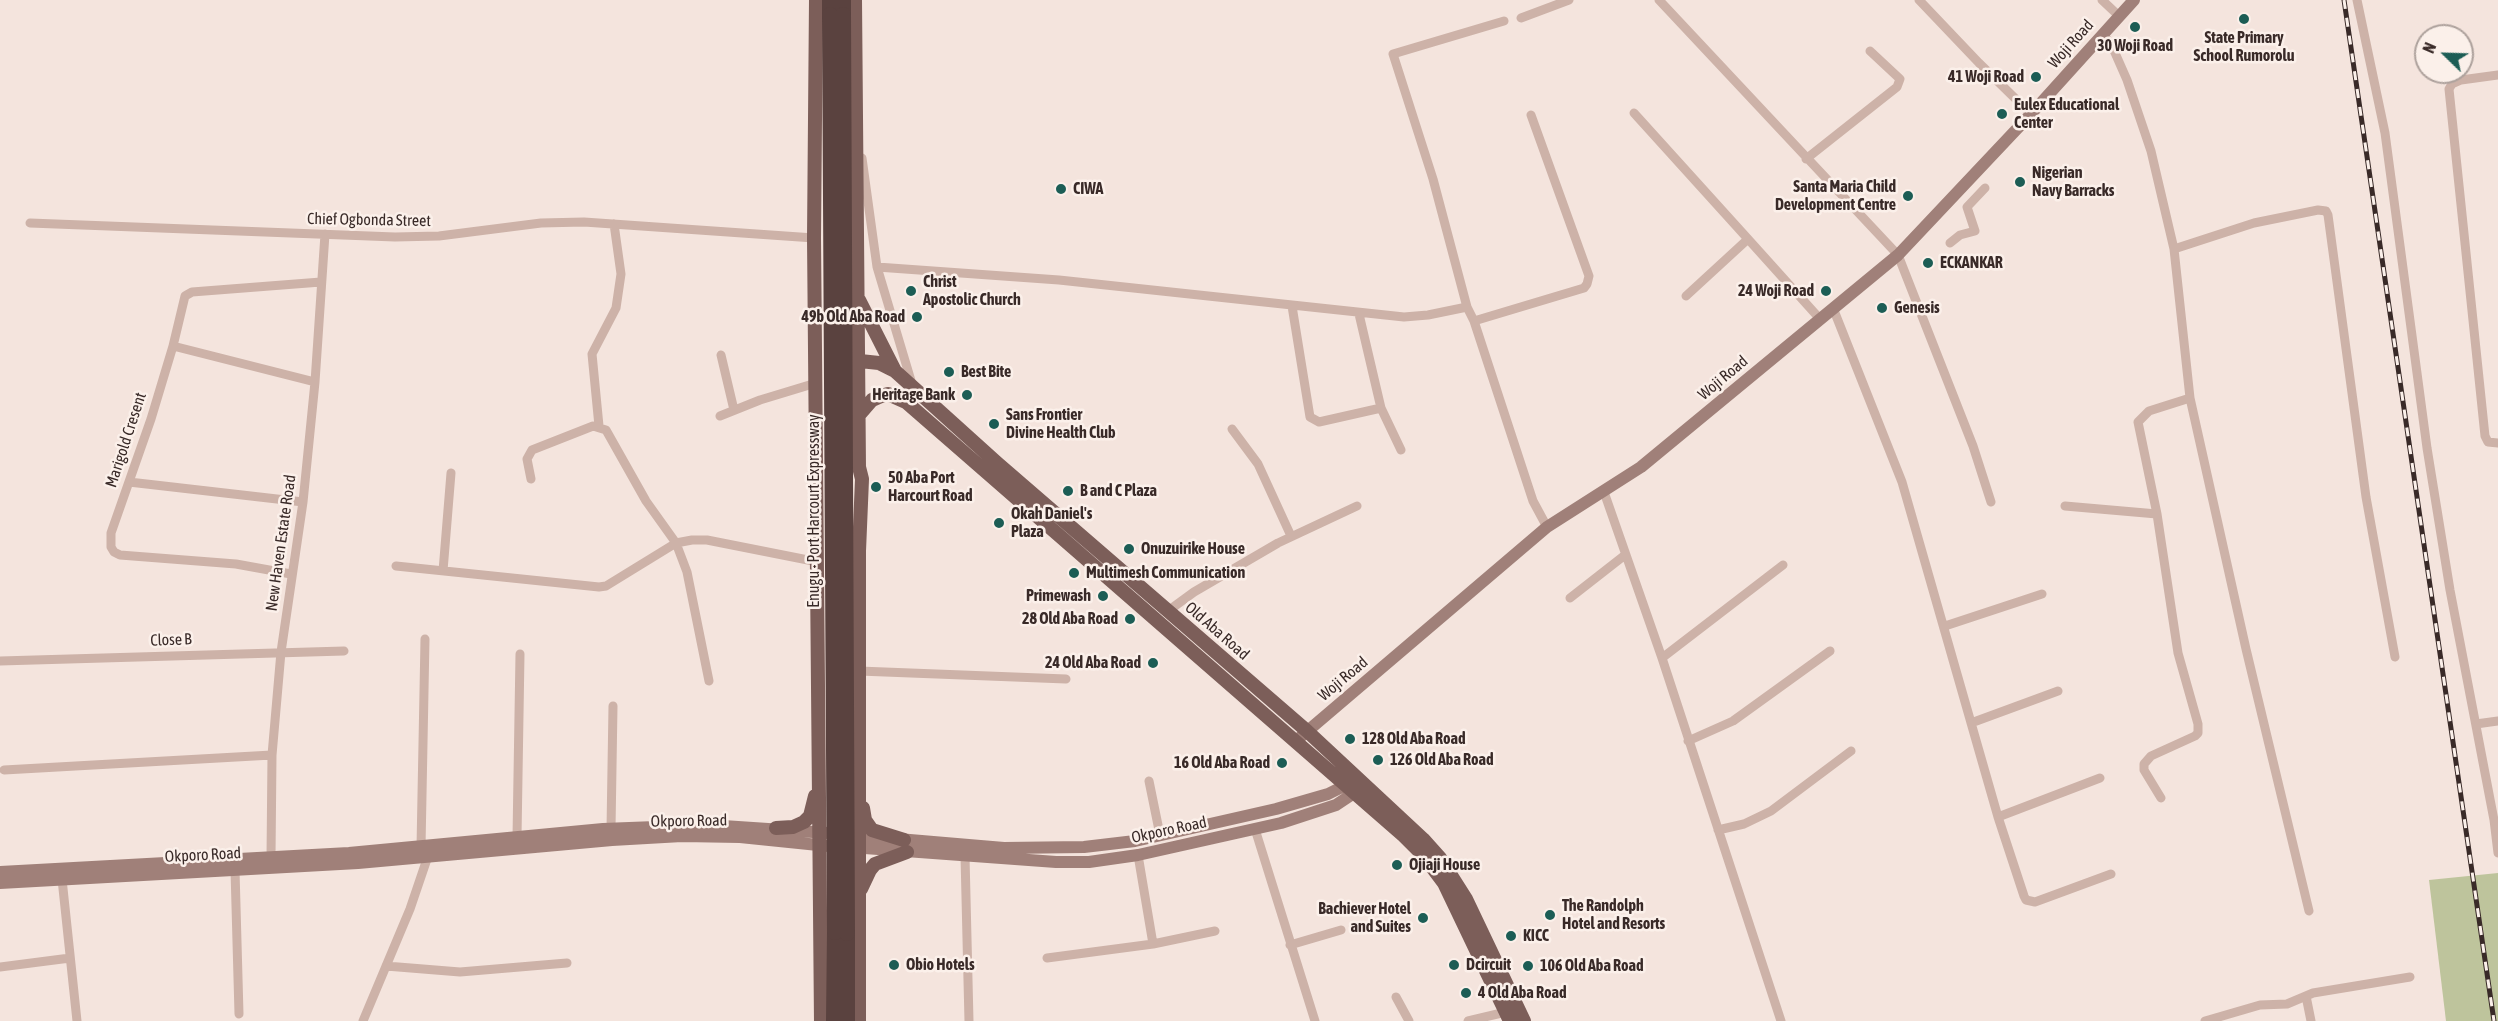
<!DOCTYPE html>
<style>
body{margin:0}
#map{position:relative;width:2498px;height:1021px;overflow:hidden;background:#f4e4dd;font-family:"Asap Condensed",sans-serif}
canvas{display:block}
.north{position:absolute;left:2414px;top:24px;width:60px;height:60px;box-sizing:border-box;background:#fbf0ea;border:2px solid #ada19c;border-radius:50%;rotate:293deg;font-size:16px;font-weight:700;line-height:24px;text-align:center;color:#392a28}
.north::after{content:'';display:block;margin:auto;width:21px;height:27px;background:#1c5d55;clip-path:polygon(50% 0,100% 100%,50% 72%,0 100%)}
</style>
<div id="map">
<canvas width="2498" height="1021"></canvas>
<div class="north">N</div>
</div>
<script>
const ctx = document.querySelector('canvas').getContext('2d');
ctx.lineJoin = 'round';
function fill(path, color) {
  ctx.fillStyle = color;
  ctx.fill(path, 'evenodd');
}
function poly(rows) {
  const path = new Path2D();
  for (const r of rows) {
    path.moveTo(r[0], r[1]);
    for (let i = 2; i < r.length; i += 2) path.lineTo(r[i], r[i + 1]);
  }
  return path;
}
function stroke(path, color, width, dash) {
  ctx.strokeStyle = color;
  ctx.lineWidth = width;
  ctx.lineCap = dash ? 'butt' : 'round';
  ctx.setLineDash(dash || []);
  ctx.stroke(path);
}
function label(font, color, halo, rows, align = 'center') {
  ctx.font = font + ' "Asap Condensed",sans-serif';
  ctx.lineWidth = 5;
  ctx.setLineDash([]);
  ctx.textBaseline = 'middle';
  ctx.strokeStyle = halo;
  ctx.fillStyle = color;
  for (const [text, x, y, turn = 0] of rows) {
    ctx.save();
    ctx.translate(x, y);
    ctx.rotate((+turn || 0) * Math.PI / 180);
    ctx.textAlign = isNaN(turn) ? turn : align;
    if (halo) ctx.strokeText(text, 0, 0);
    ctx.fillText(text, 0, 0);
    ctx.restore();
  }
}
fill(poly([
 [2498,873,2498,1021,2446,1021,2429,880]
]), '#bec49c');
stroke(poly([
 [1659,0,1898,255,1973,446,1991,502],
 [1919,0,1979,63,2031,114],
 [2102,0,2119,16],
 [2357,0,2385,133,2427,448,2450,590,2494,820,2498,853],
 [1521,18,1569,0],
 [1504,21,1393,54,1433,179,1467,307,1474,321,1533,501,1547,527],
 [2103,34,2112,46,2127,80,2151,151,2174,249,2190,398,2246,649,2309,911],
 [2498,75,2461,80,2452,84,2449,89,2485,436,2488,442,2498,443],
 [1634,113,1748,239],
 [862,158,877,267,912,384],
 [1806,159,1897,87,1900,79,1870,51],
 [30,223,395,237,439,236,541,223,584,222,814,238],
 [1950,243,1960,235,1975,231,1967,207,1985,188],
 [2174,249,2254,223,2318,210,2326,211,2328,215,2366,497,2395,657],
 [877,267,1059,280,1404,317,1428,315,1467,307],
 [1686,296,1748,239,1820,319],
 [1292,306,1310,417,1319,422,1381,408],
 [1833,308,1902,482,1998,817,2024,896,2026,900,2035,902,2111,874],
 [1359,314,1381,408,1401,450],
 [1474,321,1584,288,1587,284,1589,276,1531,115],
 [173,346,315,382],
 [721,355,734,410],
 [720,416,760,400,816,383],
 [599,426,592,354,616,308,621,274,614,224],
 [1232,429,1258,464,1291,536],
 [531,479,527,459,532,450,593,426,606,430,646,501,676,543,687,572,709,681],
 [129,482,303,502],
 [1604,492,1662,658,1781,1021],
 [2065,506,2157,514],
 [396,566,599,587,606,586,676,543,692,540,707,540,818,562],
 [443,571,451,473],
 [291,574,236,564,120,555,114,552,111,547,111,533,151,419,173,346,185,296,192,292,321,282],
 [1570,598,1625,555],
 [1168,611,1194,592,1278,543,1357,506],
 [1945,626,2042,594],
 [1662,658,1783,565],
 [0,661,344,651],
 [859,671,1066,679],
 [1971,723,2058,691],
 [2476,724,2498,721],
 [1688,741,1733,721,1830,651],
 [4,770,272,755],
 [1149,781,1160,835],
 [2161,798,2144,770,2144,764,2151,756,2195,736,2198,733,2198,724,2178,653,2157,514,2138,422,2149,411,2190,398],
 [1998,817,2100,778],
 [611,829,613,706],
 [1255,829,1315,1021],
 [1718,830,1744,824,1771,811,1851,751],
 [517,837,520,654],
 [421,847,425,639],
 [1138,855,1153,944],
 [965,856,969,1021],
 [271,857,272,755,281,652,303,502,315,382,325,234],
 [235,870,239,1014],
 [62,879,77,1021],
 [1290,945,1341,930],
 [1047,958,1153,944,1215,931],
 [386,966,460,972,567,963],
 [0,967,70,958],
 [2306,996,2311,1021],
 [1396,997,1409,1021],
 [363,1021,410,909,427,859],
 [1468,1021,1506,1012],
 [2205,1021,2260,1005,2287,1004,2313,993,2410,977]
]), '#cdb2a8', 9);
stroke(poly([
 [1297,740,1547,527,1641,467,1898,255,2031,114,2134,0],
 [851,835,1004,848,1084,847,1135,841,1276,809,1328,794,1352,782],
 [851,847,1056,862,1089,862,1138,855,1281,823,1336,805,1360,789],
 [0,872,349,853,603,829,708,825,828,833],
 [0,883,358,863,612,840,682,836,740,837,828,846]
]), '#a08079', 12);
stroke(poly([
 [816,0,814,238,821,1021],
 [855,0,859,467,862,479,859,551,859,1021],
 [859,300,895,371],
 [851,363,860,361,879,363,895,371,997,463,1307,731,1423,839,1440,858,1466,899,1524,1021],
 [859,415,872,400,881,396,888,394,906,402,1404,836,1423,855,1444,883,1510,1021],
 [863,808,865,820,872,830,904,840],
 [776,828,793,827,804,822,810,816,815,796],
 [861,889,870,870,875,864,907,852]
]), '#7c5e59', 14);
stroke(poly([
 [830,0,830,15],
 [843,0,843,15],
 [834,1021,835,932],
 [847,1021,847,933]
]), '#5a423f', 16);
const rail = poly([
 [2344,0,2494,1021]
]);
stroke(rail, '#392a28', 5);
stroke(rail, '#fbf0ea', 3, [9]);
stroke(poly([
 [830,15,835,932],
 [843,15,847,933]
]), '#5a423f', 16);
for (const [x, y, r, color] of [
 [2244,19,6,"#1c5d55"],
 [2135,27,6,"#1c5d55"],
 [2036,77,6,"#1c5d55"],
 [2002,114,6,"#1c5d55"],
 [2020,182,6,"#1c5d55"],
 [1061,189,6,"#1c5d55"],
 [1908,196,6,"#1c5d55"],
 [1928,263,6,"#1c5d55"],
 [911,291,6,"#1c5d55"],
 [1826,291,6,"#1c5d55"],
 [1882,308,6,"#1c5d55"],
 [917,317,6,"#1c5d55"],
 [949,372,6,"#1c5d55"],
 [967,395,6,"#1c5d55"],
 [994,424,6,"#1c5d55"],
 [876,487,6,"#1c5d55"],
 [1068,491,6,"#1c5d55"],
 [999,523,6,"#1c5d55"],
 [1129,549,6,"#1c5d55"],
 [1074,573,6,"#1c5d55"],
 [1103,596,6,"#1c5d55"],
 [1130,619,6,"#1c5d55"],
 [1153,663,6,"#1c5d55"],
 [1350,739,6,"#1c5d55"],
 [1378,760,6,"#1c5d55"],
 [1282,763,6,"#1c5d55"],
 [1397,865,6,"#1c5d55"],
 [1550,915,6,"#1c5d55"],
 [1423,918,6,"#1c5d55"],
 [1511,936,6,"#1c5d55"],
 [894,965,6,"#1c5d55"],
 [1454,965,6,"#1c5d55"],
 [1528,966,6,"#1c5d55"],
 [1466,993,6,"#1c5d55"]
]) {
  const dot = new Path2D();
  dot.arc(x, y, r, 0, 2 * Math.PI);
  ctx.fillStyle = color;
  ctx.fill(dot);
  stroke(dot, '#fbf0ea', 2);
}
label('bold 16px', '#392a28', '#fbf0ea', [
 ["State Primary",2244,38,"center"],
 ["School Rumorolu",2244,56,"center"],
 ["30 Woji Road",2135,46,"center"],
 ["41 Woji Road",2024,77,"right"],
 ["Eulex Educational",2014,105],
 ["Center",2014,123],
 ["Nigerian",2032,173],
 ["Navy Barracks",2032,191],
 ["Santa Maria Child",1896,187,"right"],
 ["Development Centre",1896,205,"right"],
 ["CIWA",1073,189],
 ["ECKANKAR",1940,263],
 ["Christ",923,282],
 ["Apostolic Church",923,300],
 ["24 Woji Road",1814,291,"right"],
 ["Genesis",1894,308],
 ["49b Old Aba Road",905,317,"right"],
 ["Best Bite",961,372],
 ["Heritage Bank",955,395,"right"],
 ["Sans Frontier",1006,415],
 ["Divine Health Club",1006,433],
 ["50 Aba Port",888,478],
 ["Harcourt Road",888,496],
 ["B and C Plaza",1080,491],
 ["Okah Daniel's",1011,514],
 ["Plaza",1011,532],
 ["Onuzuirike House",1141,549],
 ["Multimesh Communication",1086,573],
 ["Primewash",1091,596,"right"],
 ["28 Old Aba Road",1118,619,"right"],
 ["24 Old Aba Road",1141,663,"right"],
 ["128 Old Aba Road",1362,739],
 ["126 Old Aba Road",1390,760],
 ["16 Old Aba Road",1270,763,"right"],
 ["Ojiaji House",1409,865],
 ["The Randolph",1562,906],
 ["Hotel and Resorts",1562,924],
 ["Bachiever Hotel",1411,909,"right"],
 ["and Suites",1411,927,"right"],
 ["KICC",1523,936],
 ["Obio Hotels",906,965],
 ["Dcircuit",1466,965],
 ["106 Old Aba Road",1540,966],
 ["4 Old Aba Road",1478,993]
], 'left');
label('16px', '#392a28', '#fbf0ea', [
 ["Woji Road",2071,44,-48],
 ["Chief Ogbonda Street",369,220,1],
 ["Woji Road",1723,378,-40],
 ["Marigold Cresent",126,440,-72],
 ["Enugu - Port Harcourt Expressway",814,511,-90],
 ["New Haven Estate Road",281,543,-82],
 ["Old Aba Road",1217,631,41],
 ["Close B",171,640,-2],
 ["Woji Road",1343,679,-40],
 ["Okporo Road",689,821,-1],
 ["Okporo Road",1169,830,-12],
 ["Okporo Road",203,855,-3]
]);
</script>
